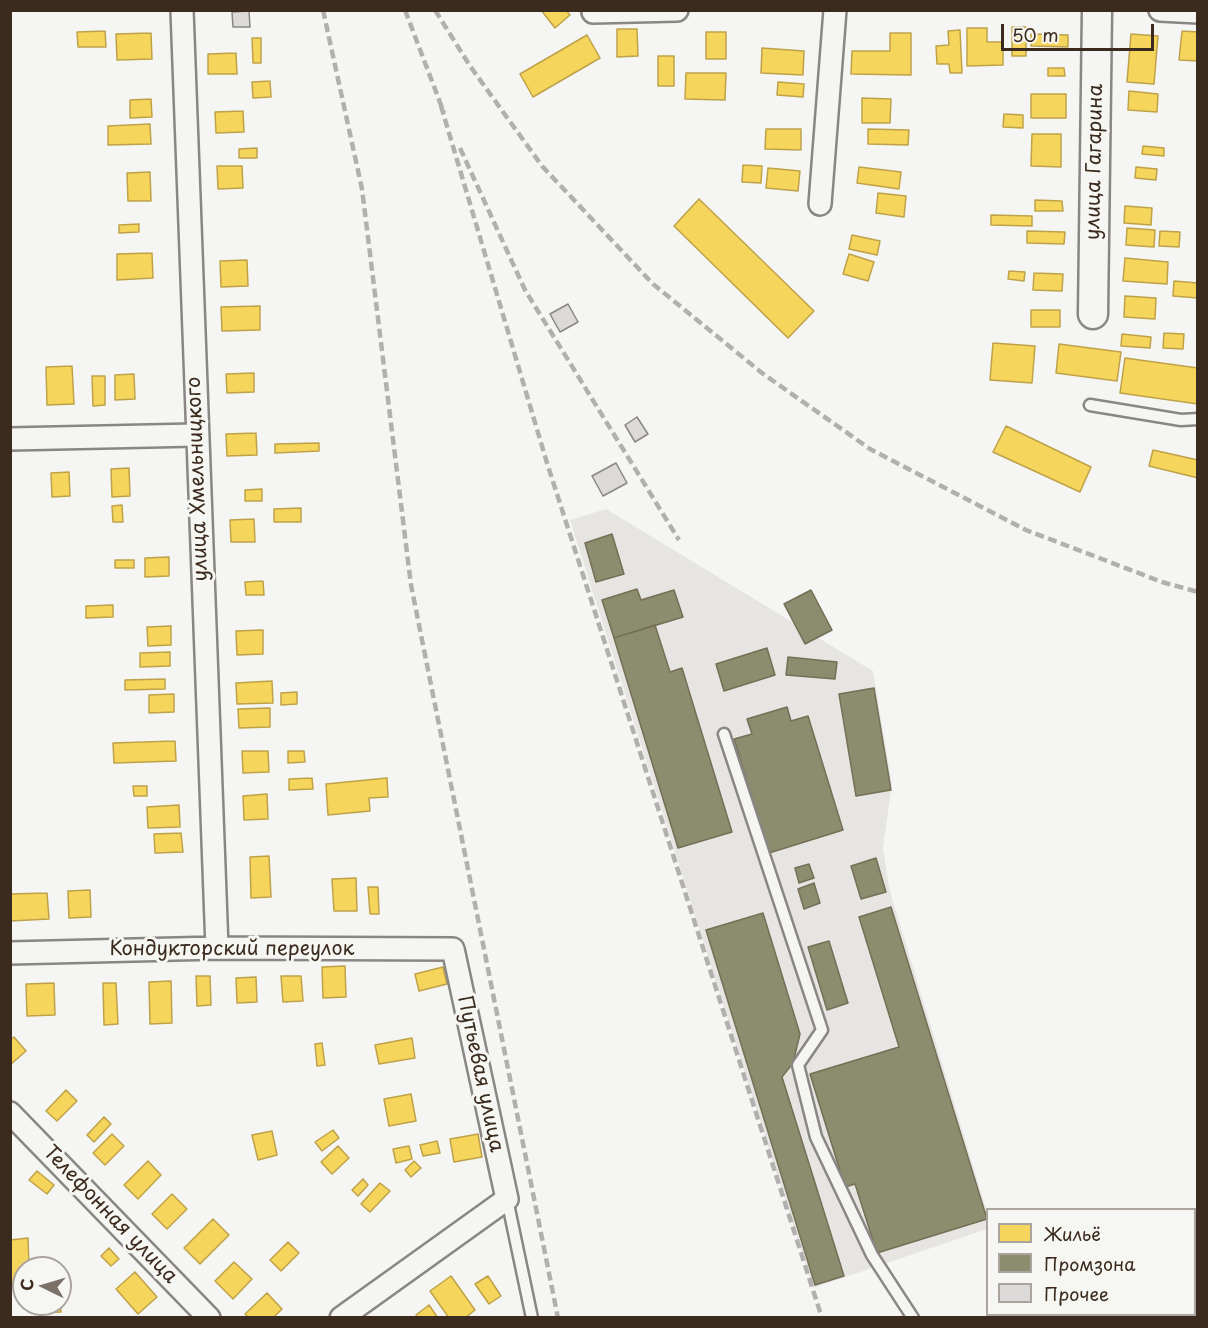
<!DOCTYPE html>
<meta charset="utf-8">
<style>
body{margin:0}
#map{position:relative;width:1208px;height:1328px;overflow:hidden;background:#f5f5f3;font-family:"Playpen Sans",sans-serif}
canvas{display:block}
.frame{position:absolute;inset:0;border:12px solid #3b2a1e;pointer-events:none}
.legend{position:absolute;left:986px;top:1208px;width:210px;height:108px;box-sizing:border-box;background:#f6f6f2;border:2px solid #aba49d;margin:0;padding:8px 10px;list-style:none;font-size:18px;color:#3b2a1e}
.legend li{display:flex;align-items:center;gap:12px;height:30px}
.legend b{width:30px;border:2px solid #aba49d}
.north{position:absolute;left:12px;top:1256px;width:60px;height:60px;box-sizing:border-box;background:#f6f6f2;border:2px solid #aba49d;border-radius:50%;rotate:275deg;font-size:16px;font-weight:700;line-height:24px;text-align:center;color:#3b2a1e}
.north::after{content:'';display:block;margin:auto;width:21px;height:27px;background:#7c7169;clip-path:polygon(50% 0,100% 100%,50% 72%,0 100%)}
.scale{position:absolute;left:1001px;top:24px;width:153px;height:27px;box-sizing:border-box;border:3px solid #3b2a1e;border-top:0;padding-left:8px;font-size:18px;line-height:21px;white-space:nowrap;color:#3b2a1e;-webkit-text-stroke:4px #f6f6f2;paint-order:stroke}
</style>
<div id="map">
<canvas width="1208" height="1328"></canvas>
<div class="frame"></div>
<ul class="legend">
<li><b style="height:16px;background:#f6d55c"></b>Жильё</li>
<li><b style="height:16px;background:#8c8c6e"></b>Промзона</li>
<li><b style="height:16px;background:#dbdad8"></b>Прочее</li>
</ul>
<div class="north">С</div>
<div class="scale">50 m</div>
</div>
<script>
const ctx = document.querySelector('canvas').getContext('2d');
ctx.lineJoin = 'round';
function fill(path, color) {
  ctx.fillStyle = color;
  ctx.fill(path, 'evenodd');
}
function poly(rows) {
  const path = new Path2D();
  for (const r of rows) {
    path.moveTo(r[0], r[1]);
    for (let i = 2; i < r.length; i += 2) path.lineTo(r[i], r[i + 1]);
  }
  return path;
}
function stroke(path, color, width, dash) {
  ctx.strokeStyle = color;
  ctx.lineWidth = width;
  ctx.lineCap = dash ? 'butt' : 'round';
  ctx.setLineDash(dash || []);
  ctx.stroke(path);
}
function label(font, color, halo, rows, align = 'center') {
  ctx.font = font + ' "Playpen Sans",sans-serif';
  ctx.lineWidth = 6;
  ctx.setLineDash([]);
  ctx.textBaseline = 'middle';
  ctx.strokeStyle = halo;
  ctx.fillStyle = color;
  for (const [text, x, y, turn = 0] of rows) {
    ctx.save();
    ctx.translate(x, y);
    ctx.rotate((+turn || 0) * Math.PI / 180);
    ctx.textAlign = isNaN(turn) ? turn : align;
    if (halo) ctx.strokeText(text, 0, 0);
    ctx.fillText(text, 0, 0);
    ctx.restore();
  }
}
fill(poly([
 [606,509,873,671,892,784,883,847,889,888,987,1212,987,1229,813,1288,570,520]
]), '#e7e5e2');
const homes = poly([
 [541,10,566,10,570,15,555,28,541,10],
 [1012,27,1026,27,1026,56,1012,56,1012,27],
 [967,28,987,28,987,42,1003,42,1003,65,967,66,967,28],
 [617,29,637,29,638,56,617,57,617,29],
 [960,30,962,73,950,73,949,64,937,64,936,46,949,45,948,31,960,30],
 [105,31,106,47,78,47,77,32,105,31],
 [1182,31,1198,32,1198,61,1179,60,1182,31],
 [706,32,726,32,726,59,706,59,706,32],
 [151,33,152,59,117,60,116,34,151,33],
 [890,33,911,33,911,75,851,74,852,51,890,51,890,33],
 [1031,34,1068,35,1068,47,1031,46,1031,34],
 [1131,34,1158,36,1154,84,1127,82,1131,34],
 [587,35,600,58,533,97,520,74,587,35],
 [252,38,261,38,261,63,253,63,252,38],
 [762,48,804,51,803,75,761,73,762,48],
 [236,53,237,74,208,74,208,54,236,53],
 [658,56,674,56,674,86,658,86,658,56],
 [1048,68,1064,68,1065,76,1048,76,1048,68],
 [686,73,726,73,725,100,685,99,686,73],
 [270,81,271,97,253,98,252,82,270,81],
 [778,82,804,84,803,97,777,95,778,82],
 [1129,91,1158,94,1157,112,1128,110,1129,91],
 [1031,94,1066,94,1066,118,1031,118,1031,94],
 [862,98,891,99,890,123,862,123,862,98],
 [151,99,152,117,130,118,130,100,151,99],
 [243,111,244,132,216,133,215,112,243,111],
 [1004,114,1023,115,1023,128,1003,127,1004,114],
 [150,124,151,144,108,145,108,126,150,124],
 [766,129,801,129,801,150,765,149,766,129],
 [868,129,909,130,908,145,868,144,868,129],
 [1032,134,1061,134,1061,167,1031,166,1032,134],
 [1143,146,1164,148,1164,156,1142,154,1143,146],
 [257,148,257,158,239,158,239,149,257,148],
 [743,165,762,166,761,183,742,182,743,165],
 [217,166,242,166,243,188,218,189,217,166],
 [859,167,901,172,899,189,857,183,859,167],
 [1136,167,1157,169,1156,180,1135,178,1136,167],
 [768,168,800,171,798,191,766,188,768,168],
 [150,172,151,201,128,201,127,173,150,172],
 [878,193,906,196,904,217,876,213,878,193],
 [699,199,814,311,788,338,674,226,699,199],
 [1035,200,1062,201,1063,211,1035,211,1035,200],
 [1125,206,1152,208,1151,225,1124,223,1125,206],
 [991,215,1032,216,1032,226,991,225,991,215],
 [139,224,139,232,119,233,119,225,139,224],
 [1127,228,1155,230,1154,247,1126,245,1127,228],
 [1027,231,1065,232,1064,244,1027,243,1027,231],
 [1160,231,1180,232,1179,247,1159,246,1160,231],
 [852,235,880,241,877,255,849,249,852,235],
 [152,253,153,278,117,280,117,254,152,253],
 [849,254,874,262,868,281,843,274,849,254],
 [1125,258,1168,262,1167,284,1123,281,1125,258],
 [247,260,248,286,221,287,220,261,247,260],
 [1009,271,1025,272,1024,281,1008,279,1009,271],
 [1034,273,1063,274,1062,291,1033,290,1034,273],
 [1174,281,1198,283,1198,298,1173,296,1174,281],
 [1125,296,1156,298,1155,319,1124,317,1125,296],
 [260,306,260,330,222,331,221,307,260,306],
 [1031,310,1060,310,1060,327,1031,327,1031,310],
 [1164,333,1184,334,1183,349,1163,348,1164,333],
 [1122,334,1151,337,1150,348,1121,346,1122,334],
 [993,343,1035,346,1032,383,990,380,993,343],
 [1059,344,1121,352,1117,381,1056,373,1059,344],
 [1125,358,1198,368,1198,404,1120,393,1125,358],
 [72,366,74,404,47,405,46,367,72,366],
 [254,373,254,392,227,393,226,374,254,373],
 [134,374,135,399,115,400,115,375,134,374],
 [92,376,105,376,105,405,93,406,92,376],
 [1006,426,1091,467,1080,492,993,452,1006,426],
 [256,433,257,455,227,456,226,434,256,433],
 [319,443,319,451,275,453,275,444,319,443],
 [1153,450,1198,460,1198,478,1149,466,1153,450],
 [129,468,130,496,112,497,111,469,129,468],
 [69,472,70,496,52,497,51,473,69,472],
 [262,489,262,501,245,501,245,490,262,489],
 [122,505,123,522,113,522,112,506,122,505],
 [301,508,301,522,274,522,274,509,301,508],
 [254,519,255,542,231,542,230,520,254,519],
 [169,557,169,576,145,577,145,558,169,557],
 [115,560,134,560,134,568,115,568,115,560],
 [263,581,264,595,246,595,245,582,263,581],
 [113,605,113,617,86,618,86,606,113,605],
 [171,626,171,645,148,646,147,627,171,626],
 [263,630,263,654,237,655,236,631,263,630],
 [170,652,170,666,140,667,140,653,170,652],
 [165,679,165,689,125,690,125,680,165,679],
 [272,681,273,703,237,704,236,683,272,681],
 [297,692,297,704,281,705,281,693,297,692],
 [174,694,174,712,149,713,149,695,174,694],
 [270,708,270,727,239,728,238,709,270,708],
 [175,741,176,761,114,763,113,743,175,741],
 [242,751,268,751,269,772,243,773,242,751],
 [288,751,304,751,305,762,288,763,288,751],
 [312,778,313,789,289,790,289,779,312,778],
 [387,778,388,797,369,798,370,811,328,815,326,784,387,778],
 [133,786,147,786,147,796,134,796,133,786],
 [267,794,268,819,244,820,243,796,267,794],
 [179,805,180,827,148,828,147,807,179,805],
 [181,833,183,852,155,853,154,834,181,833],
 [269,856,271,897,251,898,250,857,269,856],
 [356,878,357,911,334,911,332,879,356,878],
 [368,887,378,887,379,914,370,914,368,887],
 [90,890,91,917,69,918,68,891,90,890],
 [47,893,49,919,10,921,10,894,47,893],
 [345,966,346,997,323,998,322,967,345,966],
 [443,967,447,984,419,991,415,974,443,967],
 [196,976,210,976,211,1005,197,1006,196,976],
 [281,976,301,976,303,1001,283,1002,281,976],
 [256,977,257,1002,237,1003,236,978,256,977],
 [171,981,172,1023,150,1024,149,982,171,981],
 [54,983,55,1015,27,1016,26,984,54,983],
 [103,983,116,983,118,1024,104,1025,103,983],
 [14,1037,26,1051,10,1065,10,1040,14,1037],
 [412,1038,415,1058,379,1064,375,1045,412,1038],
 [322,1043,325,1065,317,1066,315,1044,322,1043],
 [66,1090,77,1101,57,1121,46,1111,66,1090],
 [411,1094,416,1121,389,1126,384,1099,411,1094],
 [104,1117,111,1124,94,1142,87,1135,104,1117],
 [333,1130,339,1138,322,1151,315,1142,333,1130],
 [272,1131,277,1155,258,1160,252,1135,272,1131],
 [112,1134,124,1146,105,1165,93,1153,112,1134],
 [478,1134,482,1157,454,1162,450,1139,478,1134],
 [437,1141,440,1153,423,1156,420,1145,437,1141],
 [338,1146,349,1158,332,1174,321,1162,338,1146],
 [409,1146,412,1159,396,1163,393,1149,409,1146],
 [148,1161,161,1175,138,1199,124,1185,148,1161],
 [414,1161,421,1168,411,1177,405,1170,414,1161],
 [37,1171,54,1185,47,1194,29,1180,37,1171],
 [363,1179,368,1185,358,1196,352,1190,363,1179],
 [380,1183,390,1191,370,1212,361,1204,380,1183],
 [172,1194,187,1209,167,1229,152,1214,172,1194],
 [213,1219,229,1235,200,1264,184,1248,213,1219],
 [28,1238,29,1268,24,1268,24,1287,10,1287,10,1240,28,1238],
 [288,1242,299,1253,281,1271,270,1260,288,1242],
 [109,1248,119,1259,111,1266,101,1256,109,1248],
 [234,1262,252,1279,233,1299,215,1281,234,1262],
 [135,1272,157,1297,138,1314,116,1289,135,1272],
 [451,1276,475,1310,465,1318,449,1318,430,1291,451,1276],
 [488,1276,501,1296,489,1304,475,1284,488,1276],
 [267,1293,282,1309,273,1318,249,1318,245,1314,267,1293],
 [60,1296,61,1312,32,1313,32,1304,60,1304,60,1296],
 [429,1305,438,1318,418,1318,416,1315,429,1305]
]);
fill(homes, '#f6d55c');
stroke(homes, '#bea249', 1.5);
const industry = poly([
 [612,534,624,574,596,582,585,543,612,534],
 [637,589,641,600,674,590,683,617,614,638,602,600,637,589],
 [811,590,832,630,805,644,784,604,811,590],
 [655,625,670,672,682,668,732,832,678,848,614,638,655,625],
 [767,648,775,675,724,691,716,664,767,648],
 [788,657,837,662,835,679,786,675,788,657],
 [874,688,891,790,856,796,839,694,874,688],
 [787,707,791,721,808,716,843,830,769,853,734,739,752,734,747,719,787,707],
 [876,858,886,892,861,899,851,866,876,858],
 [809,864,814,878,799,883,795,868,809,864],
 [814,883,820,903,804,909,798,889,814,883],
 [891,907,987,1219,877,1253,855,1184,845,1187,810,1074,899,1047,859,917,891,907],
 [763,913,800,1034,793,1063,782,1077,844,1276,815,1285,706,930,763,913],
 [829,941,848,1003,827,1010,808,947,829,941]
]);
fill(industry, '#8c8c6e');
stroke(industry, '#746f56', 1.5);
const building = poly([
 [249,11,250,27,233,27,232,12,249,11],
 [568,304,578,322,560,332,550,314,568,304],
 [637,417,648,434,635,442,625,425,637,417],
 [616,463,627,483,603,496,592,476,616,463]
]);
fill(building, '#dbdad8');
stroke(building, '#8a8683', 1.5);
const lane = poly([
 [1090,405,1181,420,1198,419],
 [724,734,822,1030,798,1065,816,1137,872,1255,913,1318],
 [507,1199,532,1318],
 [1194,1285,1198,1284],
 [1082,1318,1093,1314]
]);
const street = poly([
 [182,10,217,948],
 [1160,10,1198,12],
 [593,12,677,10],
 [820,204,835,10],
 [10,439,196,435],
 [10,953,217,948,453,949,507,1199,341,1318],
 [10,1113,209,1318]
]);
const secondary = poly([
 [1093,314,1097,10]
]);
stroke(lane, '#8a8683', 15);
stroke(street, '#8a8683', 26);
stroke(secondary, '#8a8683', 33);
stroke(lane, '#f5f5f3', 10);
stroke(street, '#f5f5f3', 21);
stroke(secondary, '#f5f5f3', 28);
stroke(poly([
 [323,10,362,189,411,585,558,1318],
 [405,10,444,113],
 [435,10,470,66,542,166,653,284,762,373,870,449,1026,530,1162,582,1198,592],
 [441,106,547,463,822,1318],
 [460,148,525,290,679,540]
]), '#b2b0ae', 4.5, [9, 4.5]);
label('20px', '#3b2a1e', '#f6f6f2', [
 ["улица Гагарина",1095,162,-89],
 ["улица Хмельницкого",198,479,-92],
 ["Кондукторский переулок",232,949],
 ["Путьевая улица",480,1074,78],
 ["Телефонная улица",110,1215,46]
]);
</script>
